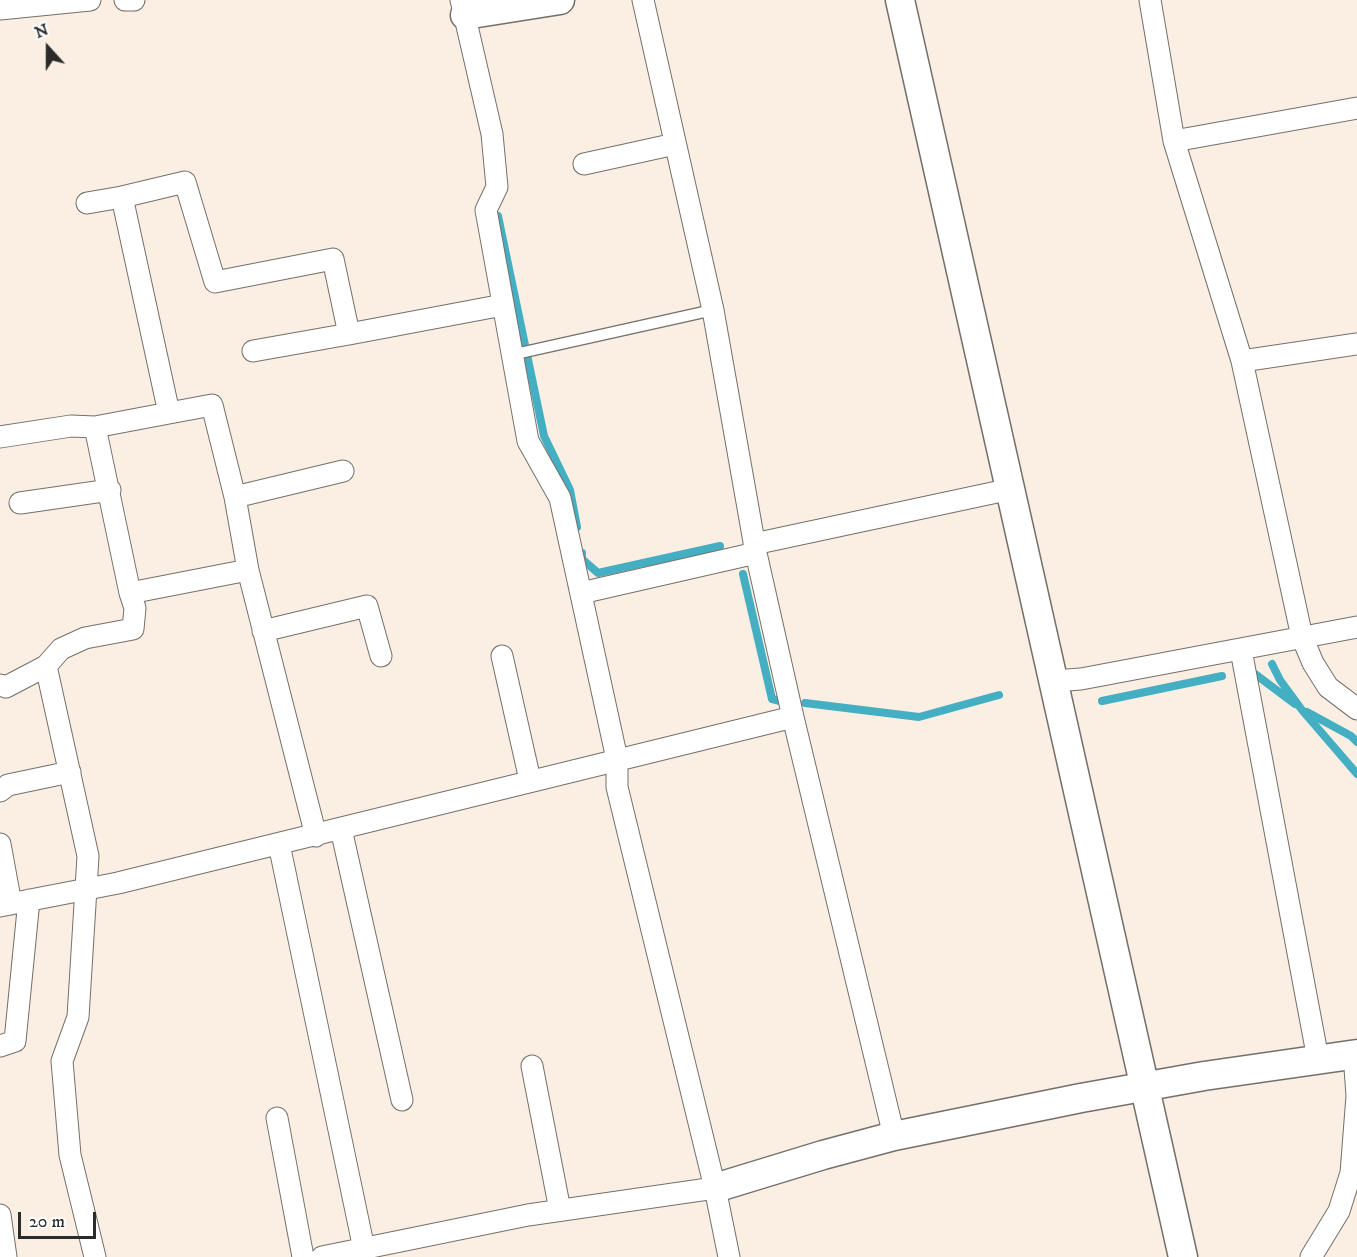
<!DOCTYPE html>
<style>
body{margin:0}
#map{position:relative;width:1357px;height:1257px;overflow:hidden;background:#faefe2;font-family:"IM FELL DW Pica",serif}
canvas{display:block}
.north{position:absolute;left:18px;top:18px;width:60px;height:60px;-webkit-text-stroke:4px #fff;paint-order:stroke;rotate:339deg;font-size:16px;font-weight:700;line-height:24px;text-align:center;color:#2b2b2b}
.north::after{content:'';display:block;margin:auto;width:21px;height:27px;background:#2b2b2b;clip-path:polygon(50% 0,100% 100%,50% 72%,0 100%)}
.scale{position:absolute;left:18px;top:1212px;width:78px;height:27px;box-sizing:border-box;border:3px solid #2b2b2b;border-top:0;padding-left:8px;font-size:18px;line-height:21px;white-space:nowrap;color:#2b2b2b;-webkit-text-stroke:4px #fff;paint-order:stroke}
</style>
<div id="map">
<canvas width="1357" height="1257"></canvas>
<div class="north">N</div>
<div class="scale">20 m</div>
</div>
<script>
const ctx = document.querySelector('canvas').getContext('2d');
ctx.lineJoin = 'round';
function poly(rows) {
  const path = new Path2D();
  for (const r of rows) {
    path.moveTo(r[0], r[1]);
    for (let i = 2; i < r.length; i += 2) path.lineTo(r[i], r[i + 1]);
  }
  return path;
}
function stroke(path, color, width, dash) {
  ctx.strokeStyle = color;
  ctx.lineWidth = width;
  ctx.lineCap = dash ? 'butt' : 'round';
  ctx.setLineDash(dash || []);
  ctx.stroke(path);
}
stroke(poly([
 [498,216,544,436,570,490,577,527],
 [582,553,582,559,598,573,720,546],
 [743,574,772,699,780,701],
 [1272,664,1280,680,1302,710,1357,774],
 [1255,674,1295,704],
 [1102,701,1222,676],
 [805,703,919,717,999,695],
 [1307,712,1351,736,1357,742]
]), '#44afc3', 8);
const lane = poly([
 [511,355,713,310]
]);
const street = poly([
 [125,0,134,0],
 [461,0,492,134,497,187,486,210,528,441,560,498,617,759,617,787,715,1188,729,1257],
 [643,0,713,310,756,553,793,717,894,1136],
 [1150,0,1174,141,1242,361,1302,637,1313,663,1328,687,1357,709],
 [0,9,90,0],
 [1174,141,1357,108],
 [584,164,675,144],
 [122,197,185,182,215,282,333,259,349,334,503,305],
 [87,203,122,197,169,413,212,405,235,497,248,570,316,836],
 [253,351,349,334],
 [1242,361,1357,344],
 [95,427,130,593,248,570],
 [0,437,71,426,95,427,169,413],
 [235,497,343,471],
 [20,503,110,490],
 [754,544,1011,489],
 [581,593,756,553],
 [263,631,367,606,381,656],
 [1241,650,1318,1059],
 [502,656,530,780],
 [1054,681,1081,679,1357,627],
 [0,685,6,687,46,666],
 [0,791,8,785,70,772],
 [341,829,402,1100],
 [0,844,11,904],
 [279,844,364,1249],
 [0,906,118,883,793,717],
 [0,1046,15,1041,29,900],
 [532,1066,560,1210],
 [277,1118,303,1257],
 [0,1215,6,1257],
 [95,1257,70,1155,62,1061,78,1017,88,856,46,666,61,649,85,638,133,629,135,608,130,593],
 [322,1257,528,1215,715,1188],
 [1311,1257,1339,1211,1351,1173,1357,1096,1354,1054]
]);
const secondary = poly([
 [900,0,1183,1257],
 [465,15,560,0],
 [715,1188,823,1155,894,1136,1081,1098,1204,1076,1357,1054]
]);
stroke(lane, '#73706b', 13);
stroke(street, '#73706b', 23);
stroke(secondary, '#73706b', 31);
stroke(lane, '#fff', 10);
stroke(street, '#fff', 21);
stroke(secondary, '#fff', 28);
</script>
